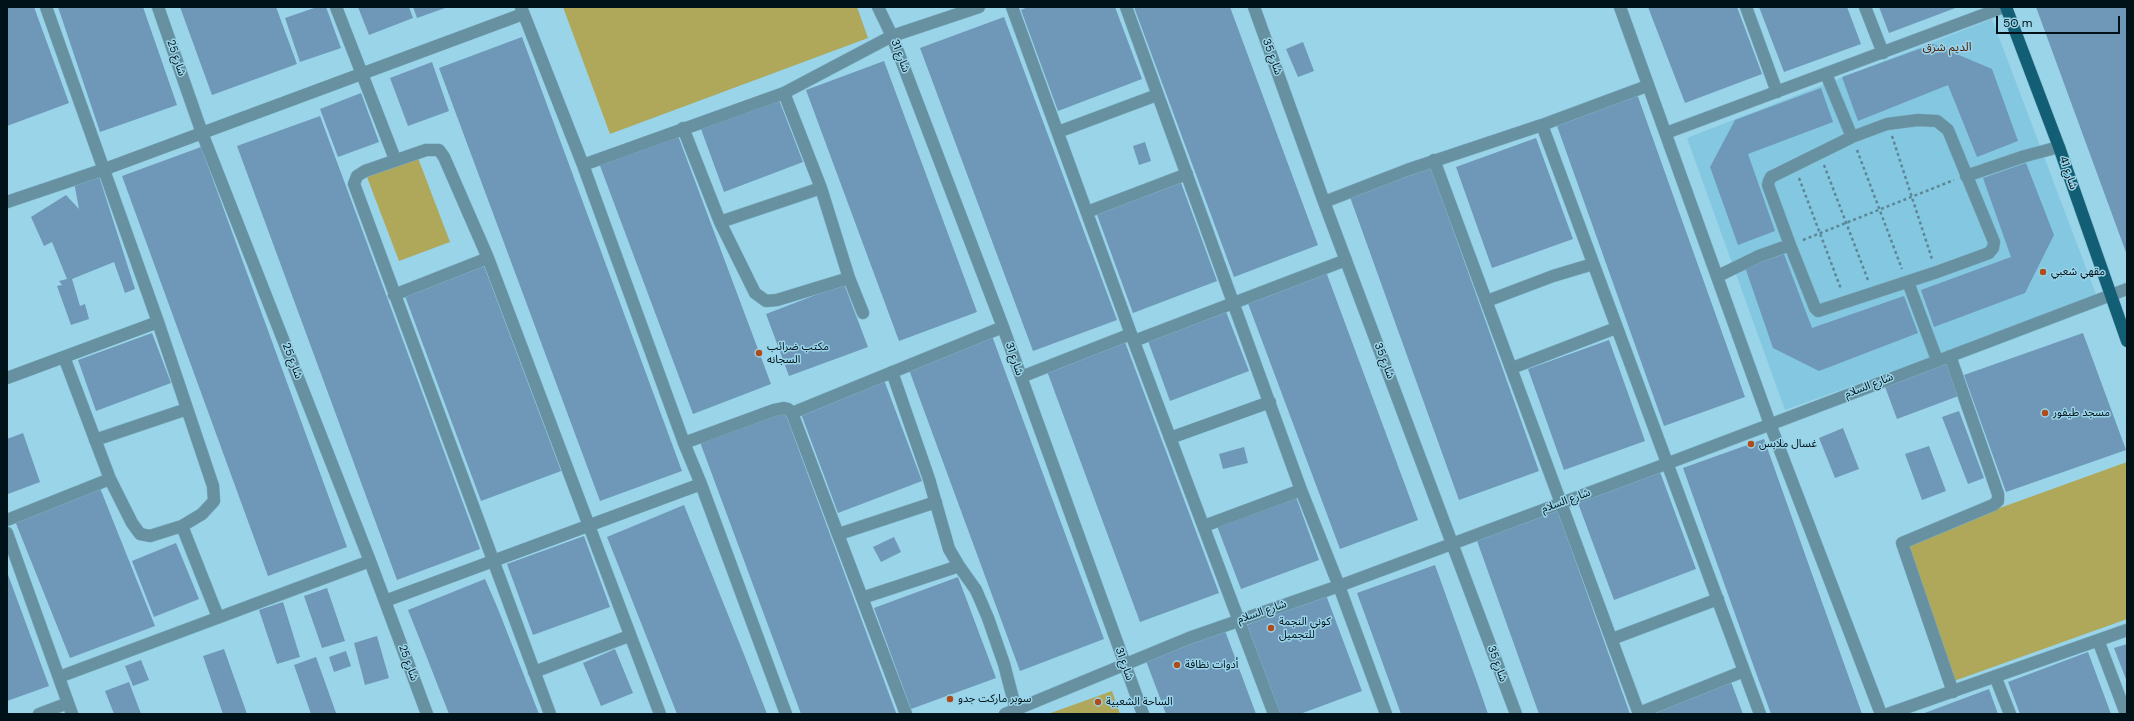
<!DOCTYPE html>
<meta charset="utf-8">
<style>
body{margin:0}
#map{position:relative;width:2134px;height:721px;overflow:hidden;background:#99d4e9;font-family:"DM Sans",sans-serif}
canvas{display:block}
.frame{position:absolute;inset:0;border:8px solid #001219;pointer-events:none}
.scale{position:absolute;left:1996px;top:16px;width:124px;height:18px;box-sizing:border-box;border:2px solid #001219;border-top:0;padding-left:5px;font-size:12px;line-height:14px;white-space:nowrap;color:#001219;-webkit-text-stroke:3px #99d4e9;paint-order:stroke}
</style>
<div id="map">
<canvas width="2134" height="721"></canvas>
<div class="frame"></div>
<div class="scale">50 m</div>
</div>
<script>
const ctx = document.querySelector('canvas').getContext('2d');
ctx.lineJoin = 'round';
function fill(path, color) {
  ctx.fillStyle = color;
  ctx.fill(path, 'evenodd');
}
function poly(rows) {
  const path = new Path2D();
  for (const r of rows) {
    path.moveTo(r[0], r[1]);
    for (let i = 2; i < r.length; i += 2) path.lineTo(r[i], r[i + 1]);
  }
  return path;
}
function stroke(path, color, width, dash) {
  ctx.strokeStyle = color;
  ctx.lineWidth = width;
  ctx.lineCap = dash ? 'butt' : 'round';
  ctx.setLineDash(dash || []);
  ctx.stroke(path);
}
function label(font, color, halo, rows, align = 'center') {
  ctx.font = font + ' "DM Sans","Noto Sans Arabic",sans-serif';
  ctx.lineWidth = 3;
  ctx.setLineDash([]);
  ctx.textBaseline = 'middle';
  ctx.strokeStyle = halo;
  ctx.fillStyle = color;
  for (const [text, x, y, turn = 0] of rows) {
    ctx.save();
    ctx.translate(x, y);
    ctx.rotate((+turn || 0) * Math.PI / 180);
    ctx.textAlign = isNaN(turn) ? turn : align;
    if (halo) ctx.strokeText(text, 0, 0);
    ctx.fillText(text, 0, 0);
    ctx.restore();
  }
}
fill(poly([
 [1992,19,2097,297,1785,410,1687,138]
]), '#84c7e0');
fill(poly([
 [563,7,857,7,868,38,610,134],
 [418,158,450,242,399,261,367,177],
 [2127,462,2127,619,1954,681,1903,543],
 [1112,691,1120,714,1048,714]
]), '#afa759');
fill(poly([
 [7,7,34,7,69,103,7,126],
 [58,7,143,7,177,105,100,132],
 [180,7,276,7,297,64,212,95],
 [317,7,326,7,341,48,300,62,285,18],
 [358,7,409,7,413,18,369,35],
 [413,7,448,7,417,18],
 [1028,7,1115,7,1142,79,1058,111,1021,10],
 [1134,7,1230,7,1318,245,1234,277],
 [1648,7,1737,7,1762,74,1685,103],
 [1759,7,1847,7,1861,44,1784,72],
 [1879,7,1958,7,1889,33],
 [2036,7,2126,7,2127,255,2116,225],
 [1004,17,1117,320,1033,351,920,48],
 [522,37,682,471,600,501,439,68],
 [1303,42,1314,71,1298,77,1286,49],
 [1933,44,1992,69,2018,141,1977,157,1948,85,1858,121,1842,77],
 [884,61,977,312,899,341,806,90],
 [432,62,449,111,408,126,390,78],
 [1821,88,1833,122,1748,154,1775,231,1738,245,1710,167,1735,120],
 [361,93,379,142,338,157,320,109],
 [1637,94,1745,397,1664,426,1556,123],
 [779,100,803,162,724,192,701,129],
 [320,116,480,549,397,580,237,146],
 [677,133,771,384,693,414,599,163],
 [1536,138,1573,239,1492,268,1456,167],
 [1145,142,1151,161,1139,165,1133,146],
 [201,147,347,547,268,576,122,176],
 [2026,163,2054,235,2025,293,1934,327,1921,290,2011,257,1983,178],
 [1431,168,1539,471,1459,500,1350,197],
 [98,173,135,289,125,293,114,262,72,279,80,306,85,304,89,319,71,325,57,286,62,285,59,281,67,279,52,242,44,246,31,217,66,195,79,209,74,182],
 [1180,180,1217,281,1133,313,1096,212],
 [1784,254,1812,328,1904,296,1918,333,1819,371,1773,348,1745,267],
 [484,266,561,471,481,501,405,296],
 [1325,269,1418,520,1340,549,1246,298],
 [844,284,868,347,789,376,766,314],
 [1225,309,1249,371,1170,401,1147,338],
 [152,333,171,383,96,411,78,360],
 [2083,333,2126,450,2006,492,1964,375],
 [992,336,1104,639,1020,671,908,367],
 [1609,340,1645,441,1564,470,1528,369],
 [1125,342,1219,593,1140,622,1047,371],
 [1949,361,1961,395,1897,419,1884,384],
 [884,380,922,481,838,513,800,411],
 [784,410,896,713,801,714,700,442],
 [1959,411,1984,478,1968,484,1942,417],
 [1843,428,1859,469,1835,478,1819,438],
 [23,433,40,482,8,494,7,439],
 [1764,439,1812,574,1862,714,1771,714,1755,670,1683,468],
 [1929,446,1946,491,1922,500,1905,454],
 [1244,447,1248,463,1223,469,1219,454],
 [1660,472,1696,569,1614,600,1578,503],
 [100,488,155,626,70,658,15,521],
 [1296,497,1319,560,1241,589,1217,526],
 [684,505,745,657,767,714,677,714,619,567,607,537],
 [1557,509,1630,714,1539,714,1476,538],
 [584,536,610,607,533,635,507,564],
 [894,537,901,552,881,562,873,547],
 [176,543,199,599,154,617,132,561],
 [1435,565,1478,685,1488,714,1401,714,1379,653,1357,593],
 [7,572,49,686,7,701],
 [958,577,996,678,911,709,874,608],
 [485,579,498,609,539,714,449,714,420,640,408,610],
 [327,588,345,641,322,648,304,596],
 [1326,595,1362,691,1300,714,1280,714,1247,625],
 [283,602,300,657,277,664,259,610],
 [1224,628,1256,714,1166,714,1145,658],
 [377,636,389,678,365,685,354,643],
 [2127,644,2127,682,2114,648],
 [224,649,247,714,223,714,203,656],
 [615,649,633,693,601,706,583,663],
 [346,651,351,666,334,672,329,657],
 [2088,652,2111,714,2020,714,2008,682],
 [316,657,336,713,334,714,311,714,294,665],
 [141,660,149,680,133,686,125,666],
 [129,682,141,714,114,714,105,691],
 [1731,682,1743,714,1658,714,1656,710],
 [1989,689,1998,714,1922,714]
]), '#6e97b8');
const minor = poly([
 [46,7,158,322,213,486,214,501,202,514,182,526,150,536,140,534,132,523,110,479,64,357],
 [158,7,202,133,370,561,427,714],
 [336,7,395,159],
 [521,7,583,165,684,443,701,484,786,714],
 [878,7,892,36,1003,327,1143,714],
 [1012,7,1131,334,1274,714],
 [1126,7,1301,490,1339,586,1386,714],
 [1254,7,1324,202,1516,714],
 [1620,7,1770,424,1881,714],
 [1746,7,1777,92],
 [1865,7,1883,53],
 [1826,74,1852,137],
 [784,93,821,188,849,278,863,313],
 [1918,120,1937,121,1948,130,1994,242,1993,248,1989,253,1937,272,1818,311,1815,308,1790,245,1768,185,1769,181,1771,177,1852,137,1887,124,1918,120],
 [1542,125,1760,714],
 [683,128,720,222,755,293,766,301,777,300,849,278],
 [1058,132,1157,95],
 [1666,133,2004,7],
 [1434,160,1639,714],
 [583,165,784,93,892,36,979,7],
 [1966,176,2025,156,2059,147],
 [7,202,105,169,523,14],
 [1324,202,1407,170,1542,125,1647,86],
 [1087,212,1187,174],
 [720,222,821,188],
 [1718,276,1759,256,1790,245],
 [1908,282,1937,360],
 [394,295,488,258],
 [1487,301,1553,276,1593,264],
 [1134,341,1346,260],
 [1950,356,1998,494,1998,501,1993,505,1902,543,1953,692],
 [1512,368,1616,328],
 [892,372,929,479,949,549,959,566,976,590,988,618,1004,664,1016,710],
 [1021,377,1131,334],
 [7,378,158,322],
 [792,413,1003,327],
 [1170,438,1270,402],
 [95,440,187,409],
 [684,443,774,410,784,408,788,409,792,413,906,714],
 [7,520,110,479],
 [182,526,218,617],
 [1204,526,1301,490],
 [7,533,72,714],
 [839,534,936,502],
 [862,598,959,566],
 [385,601,701,484],
 [1612,639,1718,599],
 [2098,640,2126,714],
 [534,672,629,636],
 [1995,676,2010,714],
 [59,677,370,561],
 [1639,713,1744,671],
 [39,714,68,703],
 [550,714,354,184,357,176,365,171,426,150,439,150,444,157,488,258,660,714],
 [1005,714,1189,638,1339,586,1666,464,2127,289],
 [1888,714,2127,630]
]);
const major = poly([
 [2006,7,2059,147,2127,341]
]);
stroke(minor, '#7db1c4', 13);
stroke(major, '#7db1c4', 13);
stroke(poly([
 [1892,136,1932,259],
 [1857,150,1902,269],
 [1824,165,1868,280],
 [1799,178,1841,289],
 [1803,240,1954,180]
]), '#5c8797', 2.5, [3, 3]);
stroke(minor, '#6791a1', 12);
stroke(major, '#125e75', 12);
for (const [x, y, r, color] of [
 [2043,272,4,"#b04b1a"],
 [759,353,4,"#b04b1a"],
 [2045,413,4,"#b04b1a"],
 [1751,444,4,"#b04b1a"],
 [1271,628,4,"#b04b1a"],
 [1177,665,4,"#b04b1a"],
 [950,699,4,"#b04b1a"],
 [1098,702,4,"#b04b1a"]
]) {
  const dot = new Path2D();
  dot.arc(x, y, r, 0, 2 * Math.PI);
  ctx.fillStyle = color;
  ctx.fill(dot);
  stroke(dot, '#99d4e9', 1.5);
}
label('11px', '#001219', '#99d4e9', [
 ["شارع 31",900,56,69],
 ["شارع 35",1272,57,70],
 ["شارع 25",176,58,71],
 ["شارع 41",2068,173,71],
 ["شارع 31",1014,359,71],
 ["شارع 25",292,361,69],
 ["شارع 35",1384,361,69],
 ["شارع السلام",1869,386,-21],
 ["شارع السلام",1566,501,-20],
 ["شارع السلام",1262,612,-19],
 ["شارع 25",408,663,70],
 ["شارع 31",1124,664,70],
 ["شارع 35",1497,664,70]
]);
label('11px', '#001219', '#99d4e9', [
 ["مقهي شعبي",2051,272],
 ["مكتب ضرائب",767,347],
 ["السجانه",767,360],
 ["مسجد طيفور",2053,413],
 ["غسال ملابس",1759,444],
 ["كوني النجمة",1279,622],
 ["للتجميل",1279,635],
 ["أدوات نظافة",1185,665],
 ["سوبر ماركت جدو",958,699],
 ["الساحة الشعبية",1106,702]
], 'left');
label('12px', '#53220c', '#99d4e9', [
 ["الديم شرق",1947,48]
]);
</script>
